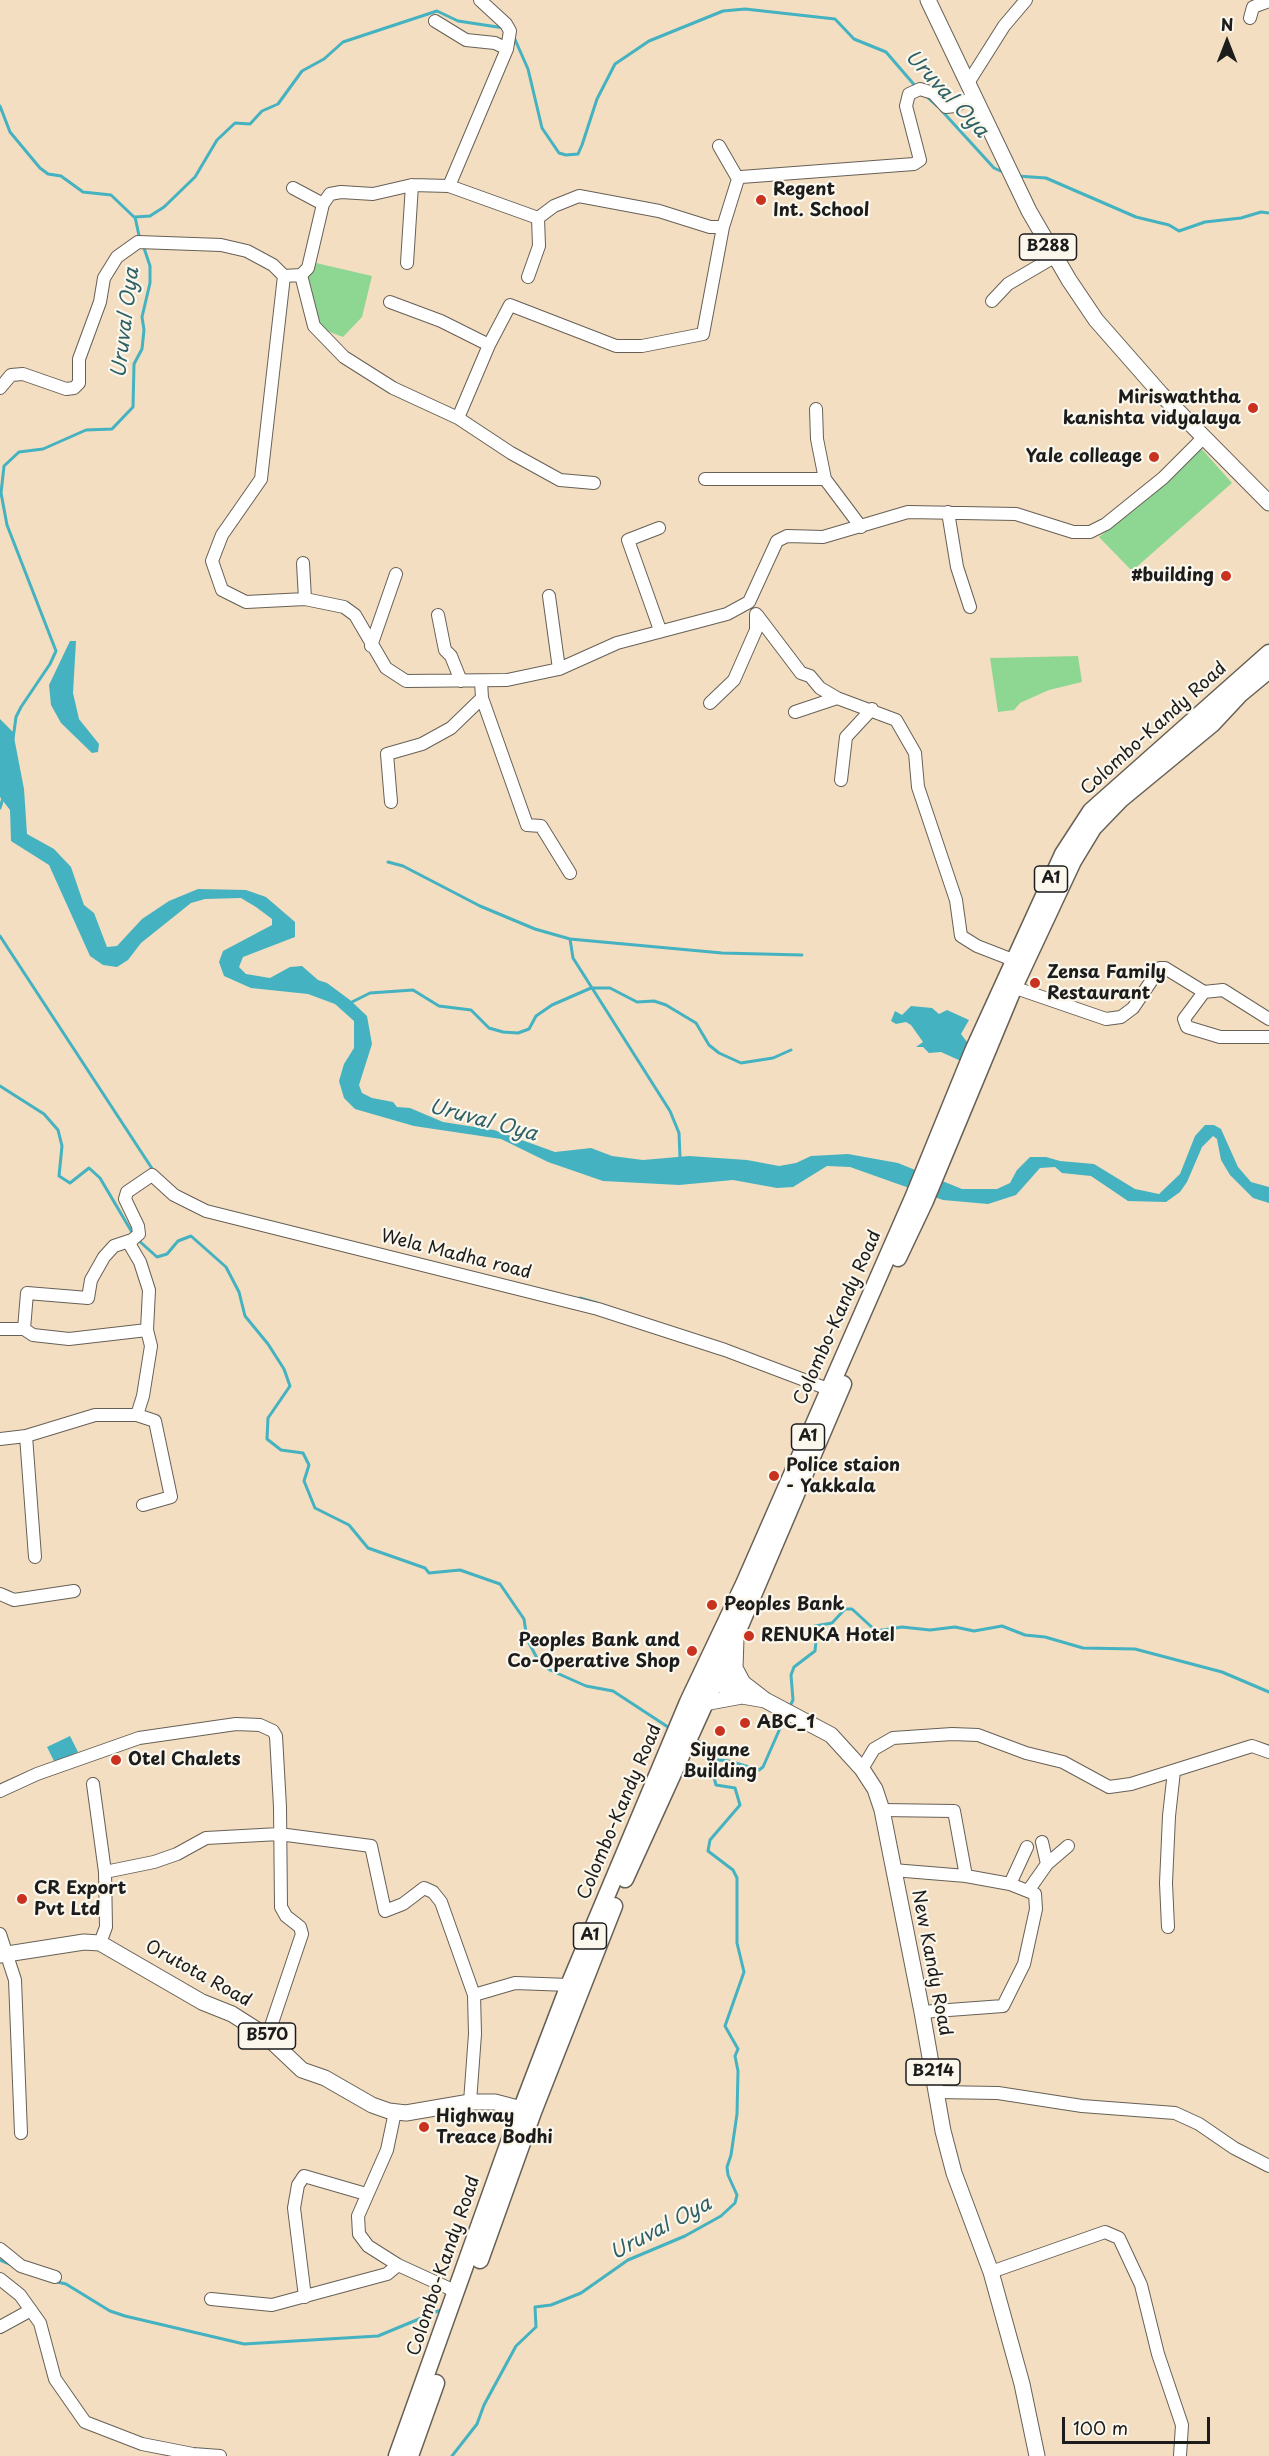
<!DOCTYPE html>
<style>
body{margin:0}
#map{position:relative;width:1269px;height:2456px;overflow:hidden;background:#f3dec1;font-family:"Playpen Sans",sans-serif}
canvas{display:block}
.north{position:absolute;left:1197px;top:12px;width:60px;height:60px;-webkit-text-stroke:4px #fbf7ec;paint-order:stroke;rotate:0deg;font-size:16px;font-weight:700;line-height:24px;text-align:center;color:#1c1c1c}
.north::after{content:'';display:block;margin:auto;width:21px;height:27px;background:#1c1c1c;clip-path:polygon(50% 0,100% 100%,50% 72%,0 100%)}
.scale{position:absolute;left:1062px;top:2417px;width:148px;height:27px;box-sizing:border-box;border:3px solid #1c1c1c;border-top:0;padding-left:8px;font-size:18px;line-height:21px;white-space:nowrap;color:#1c1c1c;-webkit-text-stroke:4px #fbf7ec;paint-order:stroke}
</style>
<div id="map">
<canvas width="1269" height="2456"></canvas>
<div class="north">N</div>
<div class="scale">100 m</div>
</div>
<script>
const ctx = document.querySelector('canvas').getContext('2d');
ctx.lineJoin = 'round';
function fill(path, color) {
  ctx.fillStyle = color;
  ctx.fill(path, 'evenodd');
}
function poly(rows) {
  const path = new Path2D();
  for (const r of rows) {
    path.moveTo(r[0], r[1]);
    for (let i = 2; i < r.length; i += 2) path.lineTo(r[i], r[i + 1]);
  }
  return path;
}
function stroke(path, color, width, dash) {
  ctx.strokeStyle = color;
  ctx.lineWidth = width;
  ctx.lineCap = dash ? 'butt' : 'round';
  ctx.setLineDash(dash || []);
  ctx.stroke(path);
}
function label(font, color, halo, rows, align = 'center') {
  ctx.font = font + ' "Playpen Sans",sans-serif';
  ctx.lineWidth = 4.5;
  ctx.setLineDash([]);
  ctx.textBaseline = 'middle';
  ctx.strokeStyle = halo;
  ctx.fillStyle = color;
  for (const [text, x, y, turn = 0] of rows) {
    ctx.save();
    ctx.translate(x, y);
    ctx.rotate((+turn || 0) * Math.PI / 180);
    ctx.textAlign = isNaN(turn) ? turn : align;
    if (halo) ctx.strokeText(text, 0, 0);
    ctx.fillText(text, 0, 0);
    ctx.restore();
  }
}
fill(poly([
 [316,263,372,276,362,317,343,337,314,326,301,275],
 [1200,447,1232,483,1132,571,1099,537,1155,493],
 [1078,656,1082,682,1049,690,1020,703,1014,710,998,712,990,658]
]), '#8ed793');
fill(poly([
 [70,641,76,641,73,693,79,719,99,744,98,752,92,753,61,723,51,705,49,685],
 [0,719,13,732,24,789,27,834,54,849,71,867,84,905,94,913,107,947,117,946,142,919,169,901,198,889,246,890,266,897,295,922,295,937,243,957,239,967,246,974,270,978,290,967,302,966,318,980,327,983,350,1000,367,1016,372,1044,359,1085,362,1093,372,1098,393,1102,397,1107,410,1108,443,1122,494,1130,555,1152,591,1148,612,1156,643,1160,689,1156,747,1160,779,1166,796,1163,811,1156,848,1154,898,1163,962,1189,997,1189,1010,1183,1017,1170,1030,1157,1046,1157,1060,1161,1094,1164,1135,1189,1159,1194,1180,1174,1195,1136,1205,1125,1214,1125,1221,1129,1238,1167,1251,1182,1269,1187,1269,1203,1253,1198,1230,1175,1221,1160,1217,1139,1213,1136,1202,1147,1187,1182,1180,1192,1166,1202,1128,1201,1091,1176,1062,1173,1055,1167,1040,1168,1016,1195,988,1204,943,1200,850,1167,827,1166,793,1187,777,1188,733,1180,679,1185,603,1181,548,1162,501,1139,414,1126,355,1109,344,1098,339,1081,344,1064,354,1048,354,1021,335,1004,308,994,251,988,224,976,219,962,223,951,272,925,272,919,256,907,241,898,205,899,191,903,141,943,128,960,117,967,103,965,90,956,49,865,11,841,10,810,0,797],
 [911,1006,932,1008,939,1014,947,1010,969,1020,961,1034,970,1046,963,1062,941,1052,929,1053,923,1047,916,1047,923,1042,911,1025,906,1022,896,1024,891,1021,895,1011,902,1015],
 [70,1736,78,1752,55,1763,47,1747]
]), '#44b2c0');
stroke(poly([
 [513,35,528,69,542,128,559,153,566,155,578,154,582,145,597,99,615,64,649,41,723,11,745,9,835,19,854,39,886,52,917,88],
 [926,96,937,106],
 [0,106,10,132,40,168,48,174,61,176,83,192,111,195,134,217],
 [942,111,994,168,1005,173],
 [1017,176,1046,178,1136,217,1169,225,1179,231,1205,222,1241,218,1261,212,1269,213],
 [140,240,135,217,150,216,164,207,195,177,217,140,235,123,250,124,262,111,278,104,302,71,324,59,343,42,437,11,458,21,504,28],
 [13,739,16,717,21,707,50,664,56,651,7,525,1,493,4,466,19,452,43,449,86,430,112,429,133,407,134,364,142,349,144,330,142,317,150,283,150,266,143,245],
 [0,808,3,798],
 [388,862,403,866,480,906,535,929,570,939,722,953,802,955],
 [0,936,153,1170],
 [570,939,573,958,670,1111,679,1133,680,1157],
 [352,1002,370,993,413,990,439,1006,471,1010,489,1028,503,1032,518,1033,529,1029,536,1016,552,1005,591,988,610,988,637,1002,654,1001,666,1005,696,1023,709,1045,719,1053,741,1063,773,1058,791,1050],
 [0,1086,44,1114,58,1130,62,1146,59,1176,70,1183,89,1168,100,1178,133,1234],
 [137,1239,157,1257,167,1254,178,1241,191,1236,226,1267,239,1292,245,1316,268,1344,284,1369,290,1386,268,1418,267,1439,281,1450,303,1453,309,1465,304,1481,315,1508,349,1525,368,1548,425,1568,429,1573,460,1570,500,1584,524,1619,527,1639,539,1662,550,1670,586,1686,613,1691,671,1729],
 [580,1298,597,1303],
 [789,1708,793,1700,791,1675,794,1667,815,1651,816,1641,813,1632,815,1626,832,1623,845,1609,852,1609,876,1631,902,1627,930,1630,955,1627,974,1631,1002,1626,1025,1635,1045,1637,1083,1648,1135,1649,1222,1672,1269,1692],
 [708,1759,729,1761,759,1770,763,1767,785,1717],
 [0,2260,12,2265],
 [57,2282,66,2284,110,2311,125,2316,244,2344,378,2336,443,2309],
 [452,2456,477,2424,484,2405,516,2346,536,2327,535,2307,551,2305,581,2293,628,2260,685,2236,721,2216,735,2203,737,2195,728,2175,727,2167,731,2155,737,2114,738,2071,735,2056,738,2049,725,2026,744,1972,737,1943,737,1878,733,1870,708,1851,710,1840,740,1805,735,1788,716,1785,705,1744,696,1740]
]), '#44b2c0', 3);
const minor = poly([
 [1250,18,1253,7,1269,1],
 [435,21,466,40,495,43,507,49],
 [968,83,1004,26,1026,0],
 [973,97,955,106,946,107,933,93,920,89,909,94,906,106,920,160,914,164,741,177,738,179,723,227,710,227,659,211,579,196,554,206,538,218,449,186,412,185,373,194,341,192,330,194,323,204,308,268,301,275,284,276,261,479,222,535,212,561,222,590,246,602,305,599,344,607,355,615,386,668,406,681,507,680,559,669,617,643,727,614,749,602,777,541,787,536,823,537,908,512,1016,514,1073,532,1090,532,1106,524,1163,478,1204,437],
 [719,146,738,179],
 [449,186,507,49,510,31,506,24,480,0],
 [293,188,323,204],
 [407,263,412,185],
 [301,275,314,326,344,357,393,388,458,418],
 [528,277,539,246,538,218],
 [992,301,1008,284,1054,257],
 [390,302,441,321,489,345],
 [0,388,11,375,23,374,66,389,74,388,79,383,79,359,100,302,104,278,117,257,138,242,221,245,247,251,273,265,284,276],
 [816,409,817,439,825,479,861,527],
 [705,479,825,479],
 [594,483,560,480,511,453,458,418,489,345,510,305,616,346,642,346,703,334,723,227],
 [948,512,957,567,970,607],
 [659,528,628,540,660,630],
 [303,563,305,599],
 [549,596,559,669],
 [438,615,445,650,451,656,461,681],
 [757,615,801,673,810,676,820,688,837,698,896,720,915,753,918,787,956,900,961,936,977,946,1013,960],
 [371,646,396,574],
 [481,681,482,698,527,825,541,826,570,873],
 [710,703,734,680,756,630,756,614],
 [795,712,837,698],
 [841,780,846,737,872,709],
 [391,802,387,754,422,744,451,728,482,698],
 [1007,985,1106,1019,1121,1017,1133,1008,1160,968,1165,968,1204,992,1223,990,1269,1019],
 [1204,992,1184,1019,1187,1027,1220,1037,1269,1037],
 [132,1240,130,1245,140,1262,149,1290,147,1330,151,1346,143,1396,137,1415],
 [0,1329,24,1329,33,1335,69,1339,147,1330],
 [24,1329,27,1293,88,1298,91,1280,104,1257,114,1246,132,1240,139,1234,138,1226,125,1199,127,1192,152,1175,174,1195,206,1211,598,1309,725,1350,828,1389],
 [26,1436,35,1557],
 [0,1439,26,1436,95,1415,137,1415,155,1421,171,1497,143,1505],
 [0,1594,14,1600,74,1591],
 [862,1769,874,1749,893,1738,952,1734,978,1735,1026,1753,1063,1762,1109,1787,1131,1784,1252,1746,1269,1752],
 [93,1784,105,1872,106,1927,100,1943],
 [0,1791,37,1774,139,1738,236,1724,260,1725,273,1731,276,1736,280,1807,281,1907,286,1916,300,1927,302,1934,271,2026,265,2035],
 [882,1810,954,1811,966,1876],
 [1042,1842,1047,1864],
 [893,1870,966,1876,1010,1884,1035,1894,1036,1909,1024,1964,1003,2006,922,2012],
 [105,1872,154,1862,177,1854,206,1838,279,1834,371,1846,385,1911,403,1904,424,1888,433,1892,441,1902,474,1995,475,2034,470,2102],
 [1010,1884,1027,1847],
 [1028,1891,1047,1864,1068,1846],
 [1168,1927,1166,1883,1169,1816,1174,1771],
 [0,1934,15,1980,21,2133],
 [474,1995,515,1983,569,1985],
 [937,2092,998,2093,1082,2106,1175,2113,1199,2124,1234,2148,1269,2166],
 [395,2112,387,2150,358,2216,359,2234,368,2246,398,2265,457,2292],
 [0,2249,21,2266,55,2277],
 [991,2272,1105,2232,1119,2238,1141,2285,1158,2354,1182,2425,1180,2456],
 [0,2279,20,2295,40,2323,55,2379,85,2422,142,2444,193,2454,220,2456],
 [305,2297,294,2208,298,2185,304,2176,366,2194],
 [211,2299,272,2305,387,2274,398,2265],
 [0,2327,31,2310]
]);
const major = poly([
 [928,0,1029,211,1069,280,1096,320,1161,394,1269,503],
 [736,1638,735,1668,743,1683],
 [709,1670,743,1683,765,1700,831,1735,862,1769,875,1789,882,1810,922,2012,943,2131,954,2173,991,2272,1022,2384,1037,2456],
 [718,1683,742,1696,765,1700],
 [704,1703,742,1696],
 [0,1955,84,1942,100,1943,202,2002,232,2014,265,2035,302,2070,325,2078,372,2105,389,2111,406,2113,470,2102,495,2102,533,2112]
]);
const highway = poly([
 [898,1258,925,1201,1014,987,1073,861,1093,828,1121,799,1212,724,1240,694,1269,670],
 [625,1879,736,1635,843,1384],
 [480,2260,533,2112,614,1906],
 [397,2456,512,2134,569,1985,688,1702,744,1584,913,1198,973,1051,1063,854,1091,811,1269,653],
 [410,2456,436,2383]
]);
stroke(minor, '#676056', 14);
stroke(major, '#676056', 17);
stroke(highway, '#676056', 19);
stroke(minor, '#fff', 12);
stroke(major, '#fff', 15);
stroke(highway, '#fff', 16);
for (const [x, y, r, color] of [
 [761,200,6,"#c8321e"],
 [1253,408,6,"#c8321e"],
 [1154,457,6,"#c8321e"],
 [1226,576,6,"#c8321e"],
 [1035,983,6,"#c8321e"],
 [774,1476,6,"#c8321e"],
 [712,1605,6,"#c8321e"],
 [749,1636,6,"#c8321e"],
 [692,1651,6,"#c8321e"],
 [745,1723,6,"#c8321e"],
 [720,1731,6,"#c8321e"],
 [116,1760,6,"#c8321e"],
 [22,1899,6,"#c8321e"],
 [424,2127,6,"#c8321e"]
]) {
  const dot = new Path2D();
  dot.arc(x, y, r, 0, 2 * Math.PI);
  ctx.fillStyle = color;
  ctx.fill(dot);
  stroke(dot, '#fbf7ec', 2);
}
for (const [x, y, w] of [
 [1048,247,57],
 [1051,879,33],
 [808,1437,33],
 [590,1936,33],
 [267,2036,57],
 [933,2072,54]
]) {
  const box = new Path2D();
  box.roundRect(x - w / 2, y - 13, w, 26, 4.5);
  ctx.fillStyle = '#fbf7ec';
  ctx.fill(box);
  stroke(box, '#1c1c1c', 1.5);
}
label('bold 16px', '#1c1c1c', null, [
 ["B288",1048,247],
 ["A1",1051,879],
 ["A1",808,1437],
 ["A1",590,1936],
 ["B570",267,2036],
 ["B214",933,2072]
]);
label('bold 18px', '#1c1c1c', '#fbf7ec', [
 ["Regent",773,190],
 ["Int. School",773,211],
 ["Miriswaththa",1241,398,"right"],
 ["kanishta vidyalaya",1241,419,"right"],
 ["Yale colleage",1142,457,"right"],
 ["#building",1214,576,"right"],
 ["Zensa Family",1047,973],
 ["Restaurant",1047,994],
 ["Police staion",786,1466],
 ["- Yakkala",786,1487],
 ["Peoples Bank",724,1605],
 ["RENUKA Hotel",761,1636],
 ["Peoples Bank and",680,1641,"right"],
 ["Co-Operative Shop",680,1662,"right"],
 ["ABC_1",757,1723],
 ["Siyane",720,1751,"center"],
 ["Building",720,1772,"center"],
 ["Otel Chalets",128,1760],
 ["CR Export",34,1889],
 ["Pvt Ltd",34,1910],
 ["Highway",436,2117],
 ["Treace Bodhi",436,2138]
], 'left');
label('18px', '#1c1c1c', '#fbf7ec', [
 ["Colombo-Kandy Road",1154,729,-42],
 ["Wela Madha road",456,1255,14],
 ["Colombo-Kandy Road",838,1318,-66],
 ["Colombo-Kandy Road",620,1812,-67],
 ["New Kandy Road",931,1963,79],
 ["Orutota Road",198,1974,29],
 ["Colombo-Kandy Road",444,2266,-71]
]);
label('italic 20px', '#2e6066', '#fbf7ec', [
 ["Uruval Oya",946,94,47],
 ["Uruval Oya",126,323,-83],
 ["Uruval Oya",483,1121,15],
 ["Uruval Oya",661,2229,-28]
]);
</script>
